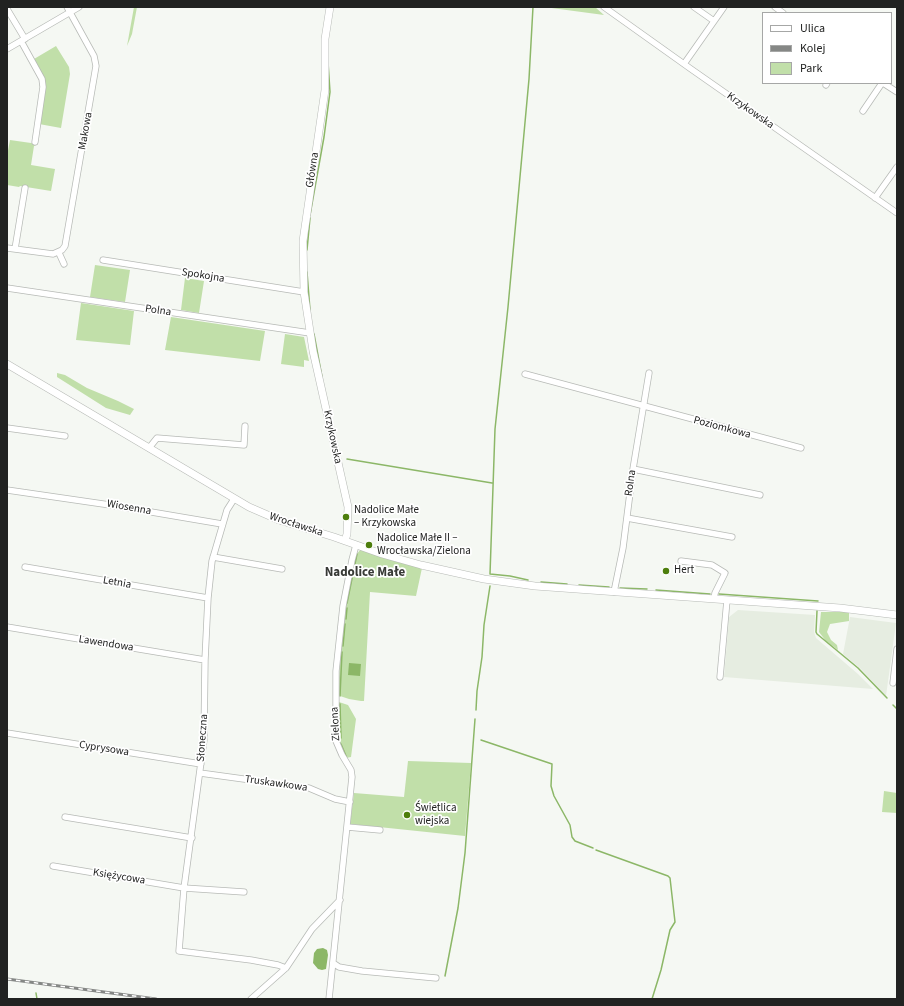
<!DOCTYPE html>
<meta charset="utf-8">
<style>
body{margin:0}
#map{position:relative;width:904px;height:1006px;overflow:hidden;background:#f5f8f3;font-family:"Source Sans 3",sans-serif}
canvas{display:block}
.frame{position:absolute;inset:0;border:8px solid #212221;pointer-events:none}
.legend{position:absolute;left:762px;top:12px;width:130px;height:72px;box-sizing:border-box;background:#fff;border:1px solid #a6a7a6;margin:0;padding:5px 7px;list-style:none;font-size:12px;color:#212221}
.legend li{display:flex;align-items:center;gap:8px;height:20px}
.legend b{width:20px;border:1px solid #a6a7a6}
</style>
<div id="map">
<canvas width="904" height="1006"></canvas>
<div class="frame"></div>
<ul class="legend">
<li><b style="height:5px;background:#fff"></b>Ulica</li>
<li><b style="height:5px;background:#858785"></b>Kolej</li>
<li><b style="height:11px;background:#c1dfa9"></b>Park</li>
</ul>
</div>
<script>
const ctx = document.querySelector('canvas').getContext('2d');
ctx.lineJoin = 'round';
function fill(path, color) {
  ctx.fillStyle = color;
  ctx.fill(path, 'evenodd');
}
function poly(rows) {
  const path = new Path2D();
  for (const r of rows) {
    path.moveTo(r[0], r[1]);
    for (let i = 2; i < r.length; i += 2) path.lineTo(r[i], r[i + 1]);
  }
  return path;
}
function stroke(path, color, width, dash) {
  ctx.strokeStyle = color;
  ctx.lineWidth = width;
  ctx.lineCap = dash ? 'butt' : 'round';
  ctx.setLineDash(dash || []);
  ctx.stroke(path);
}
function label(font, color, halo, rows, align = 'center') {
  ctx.font = font + ' "Source Sans 3",sans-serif';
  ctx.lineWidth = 3.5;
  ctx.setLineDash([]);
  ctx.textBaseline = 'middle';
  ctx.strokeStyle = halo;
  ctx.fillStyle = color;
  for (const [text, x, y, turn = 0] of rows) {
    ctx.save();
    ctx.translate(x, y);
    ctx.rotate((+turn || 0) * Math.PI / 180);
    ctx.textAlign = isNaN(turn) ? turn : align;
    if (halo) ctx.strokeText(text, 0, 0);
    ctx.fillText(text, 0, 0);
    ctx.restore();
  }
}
fill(poly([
 [738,610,815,615,814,632,816,638,858,674,873,689,724,677,729,617],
 [850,617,896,623,886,696,861,669,843,654]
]), '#e6ede1');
fill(poly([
 [134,7,137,7,132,34,127,46],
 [544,7,595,7,604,15],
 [56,46,69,67,70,74,61,128,39,124,44,78,34,59],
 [10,140,38,144,34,146,31,165,55,169,51,191,20,186,19,187,7,185,7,156],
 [95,265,130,270,125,302,90,297],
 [185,278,204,281,199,313,181,310],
 [81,303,134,311,130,345,76,340],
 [171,317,265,331,260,361,165,350],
 [285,334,304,337,309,361,304,360,304,367,281,364],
 [57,373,65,375,87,388,118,401,134,409,130,415,106,408,57,377],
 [361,549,422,568,416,596,370,592,364,701,361,701,349,699,340,696,338,694,341,647,346,604,355,556],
 [821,612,849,612,849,621,830,624,827,632,831,640,837,645,838,650,826,641,819,632],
 [339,702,348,705,356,719,351,757,346,758,339,745,338,736],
 [408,761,471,763,465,836,350,824,354,793,404,797],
 [884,791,897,793,897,813,882,812]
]), '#c1dfa9');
fill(poly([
 [349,663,361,664,360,676,348,675],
 [323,948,327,950,328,955,326,969,322,970,318,969,313,963,314,953,317,949]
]), '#8cb767');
stroke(poly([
 [310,215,324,137,330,92,328,62],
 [307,250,310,218],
 [307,272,310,310],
 [314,334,322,377],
 [347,459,492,483],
 [528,580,510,576,490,574,495,429,508,307,529,79,533,7],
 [541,582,567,584],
 [579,585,609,587],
 [620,588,647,589],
 [656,590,710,594],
 [719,594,818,601],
 [347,603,357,554],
 [817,611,816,632,817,634,858,668,887,698],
 [346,619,347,608],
 [343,646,345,624],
 [340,696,342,652],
 [340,704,341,738],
 [893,705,897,709],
 [476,710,477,691,482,657,484,625,490,586],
 [481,740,552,764,551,786,554,796,570,825,572,837,575,841,593,848],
 [341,744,346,756],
 [596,850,668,876,670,878,675,922,670,930,661,970,652,999],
 [445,976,458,908,465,853,475,719],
 [36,993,37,999]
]), '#8cb767', 1.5);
const minor = poly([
 [604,7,691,69,897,213],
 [694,7,714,21],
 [775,7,783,13],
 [7,9,25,39],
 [21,41,42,79,43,87,35,142],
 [7,49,79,7],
 [684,64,724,7],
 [883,83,897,92],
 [826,85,827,83],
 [863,111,882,83],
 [875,198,897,167],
 [7,248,53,254,62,250,65,246,96,66,94,56,67,7],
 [15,249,25,188],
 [59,253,64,264],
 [103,260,304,292],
 [7,288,310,333],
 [525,374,801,448],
 [7,428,65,436],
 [149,448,157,438,244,445,245,426],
 [633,469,760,495],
 [7,490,110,505,222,524],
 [234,499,227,510,212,561,208,598,205,660,204,740,184,888,179,951,251,960,278,965,286,968],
 [627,518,732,537],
 [213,557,282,569],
 [681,561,712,565,725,573,715,593,714,599],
 [25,567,208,598],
 [614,592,623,548,633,469,649,373],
 [7,627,205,660],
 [720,677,727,600],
 [893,683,897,649],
 [7,733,201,764],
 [200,773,309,788,335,799,350,802],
 [65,817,192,838],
 [347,827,380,830],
 [53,866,184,888,244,892],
 [333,963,339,967,362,971,436,978],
 [251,999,286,968,312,929,340,900],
 [329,999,352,777,351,770,342,755,336,741,336,671,343,606,352,560,356,545]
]);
const tertiary = poly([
 [330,7,325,39,325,90,303,241,304,292,313,351,348,507,347,534,345,541],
 [7,364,249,507,279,520,334,537,382,554,421,565,484,579,535,586,840,608,897,615]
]);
stroke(minor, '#b7bab6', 7);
stroke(tertiary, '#b7bab6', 8);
stroke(minor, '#fff', 5.5);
stroke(tertiary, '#fff', 7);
const rail = poly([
 [7,979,156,999]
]);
stroke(rail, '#858785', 3);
stroke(rail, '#fff', 1.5, [4.5]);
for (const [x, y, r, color] of [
 [346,517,4,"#4d7e0c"],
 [369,545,4,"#4d7e0c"],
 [666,571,4,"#4d7e0c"],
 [407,815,4,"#4d7e0c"]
]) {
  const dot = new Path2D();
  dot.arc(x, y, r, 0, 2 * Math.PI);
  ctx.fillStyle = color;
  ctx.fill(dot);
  stroke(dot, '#fff', 1.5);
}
label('11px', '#212221', '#fff', [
 ["Krzykowska",750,111,35],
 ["Makowa",86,131,-80],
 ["Główna",313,170,-81],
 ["Spokojna",203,276,9],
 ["Polna",158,311,8],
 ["Poziomkowa",722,428,15],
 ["Krzykowska",332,437,78],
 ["Rolna",631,483,-82],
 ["Wiosenna",129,508,10],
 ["Wrocławska",296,525,18],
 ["Letnia",117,583,10],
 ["Lawendowa",106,644,9],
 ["Zielona",336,724,-93],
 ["Słoneczna",203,738,-86],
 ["Cyprysowa",104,749,9],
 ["Truskawkowa",276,784,8],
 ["Księżycowa",119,877,9]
]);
label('11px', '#212221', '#fff', [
 ["Nadolice Małe",354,511],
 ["– Krzykowska",354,524],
 ["Nadolice Małe II –",377,539],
 ["Wrocławska/Zielona",377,552],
 ["Hert",674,571],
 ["Świetlica",415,809],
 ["wiejska",415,822]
], 'left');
label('bold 13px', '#383a36', '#fff', [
 ["Nadolice Małe",365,573]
]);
</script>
